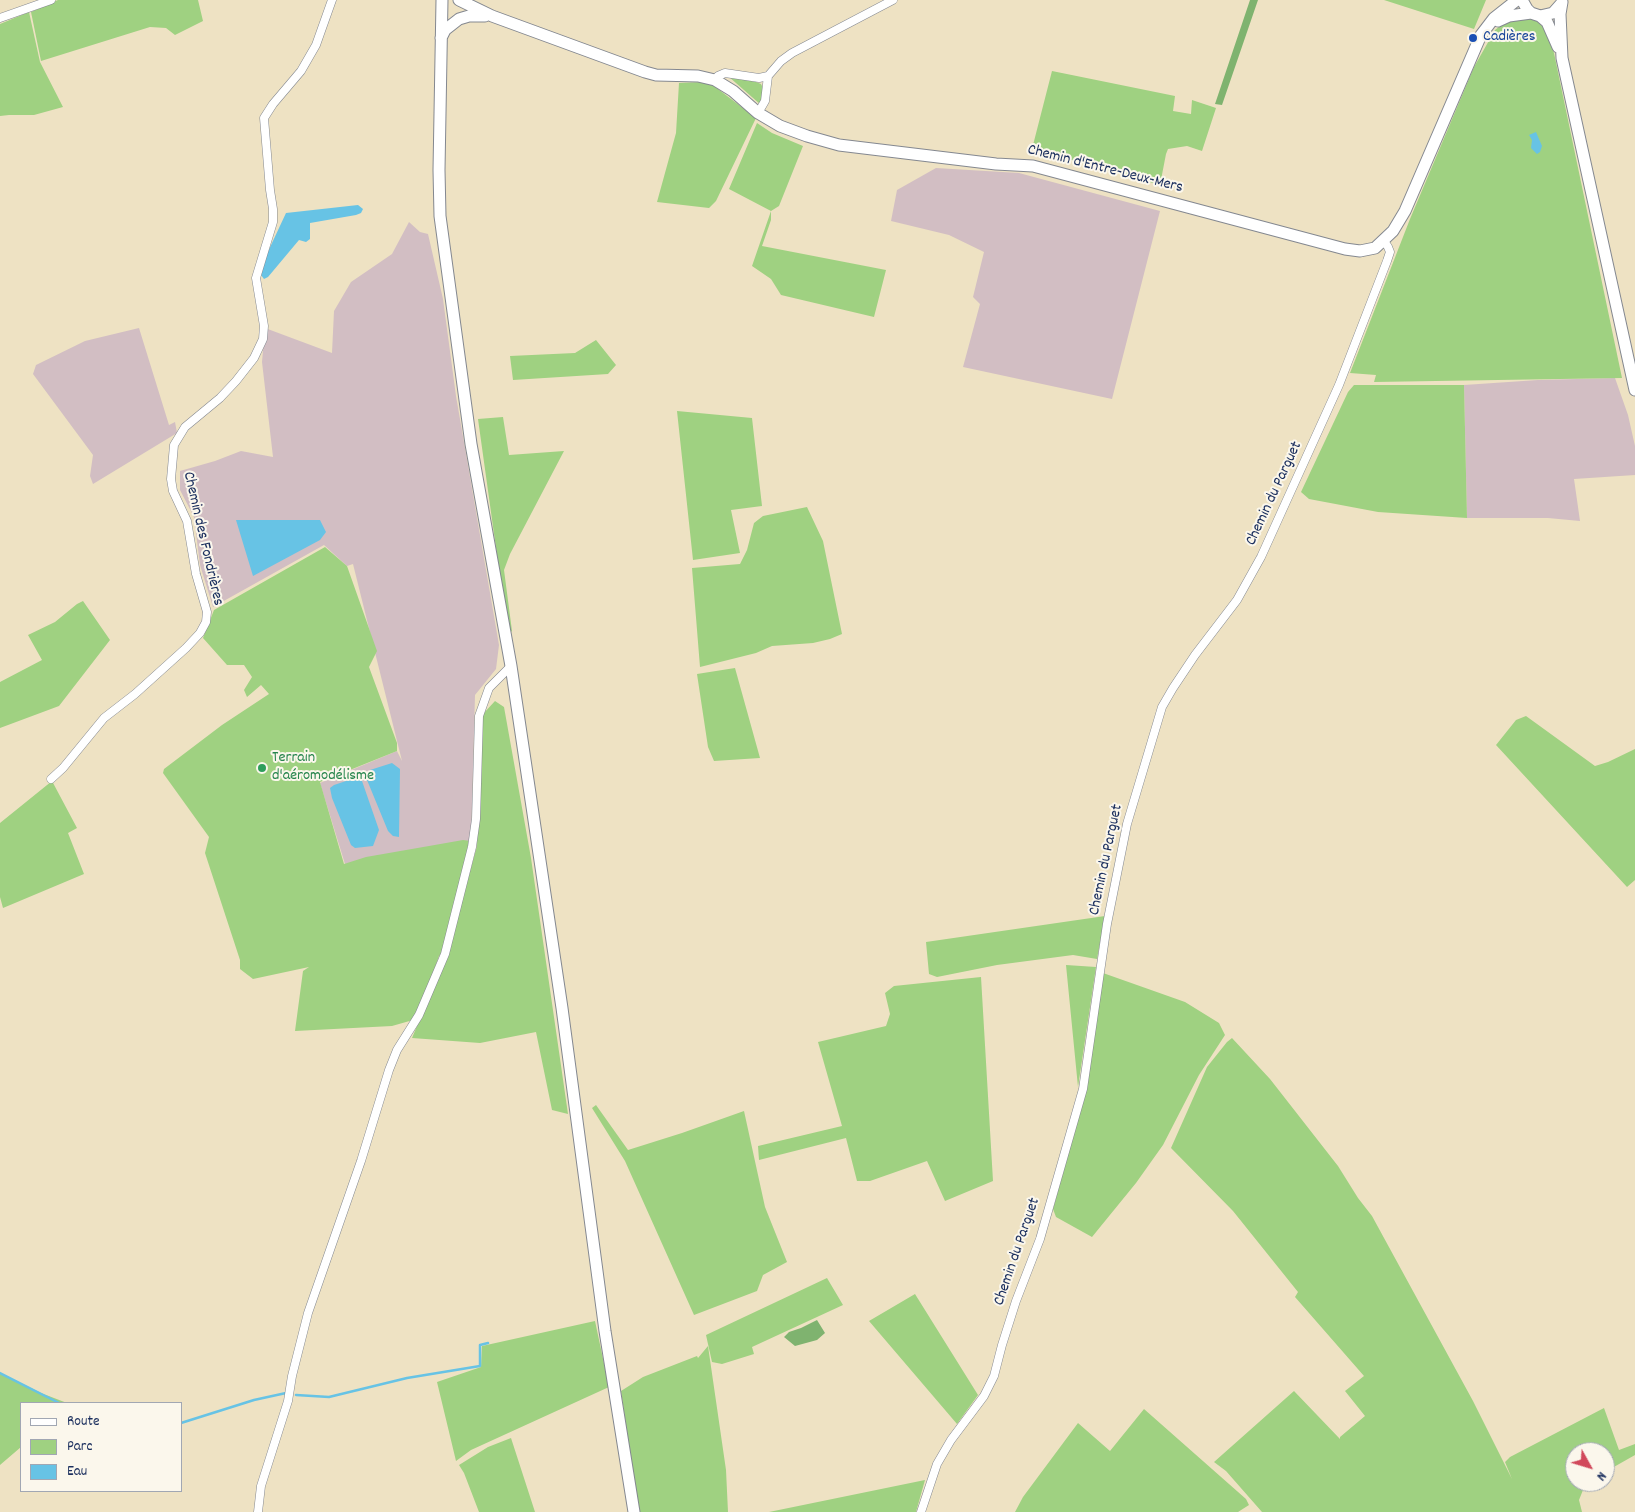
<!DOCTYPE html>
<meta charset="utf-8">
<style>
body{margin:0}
#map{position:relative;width:1635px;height:1512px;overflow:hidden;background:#eee2c3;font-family:Dekko,sans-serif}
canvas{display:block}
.legend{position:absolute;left:20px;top:1402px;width:162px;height:90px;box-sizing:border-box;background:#fbf7ec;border:1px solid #a1a7b3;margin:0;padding:6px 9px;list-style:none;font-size:15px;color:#1b2f5e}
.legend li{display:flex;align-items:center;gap:10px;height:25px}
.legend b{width:25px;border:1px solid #a1a7b3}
.north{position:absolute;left:1565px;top:1442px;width:50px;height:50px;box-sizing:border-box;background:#fbf7ec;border:1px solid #a1a7b3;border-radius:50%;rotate:129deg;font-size:14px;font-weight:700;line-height:20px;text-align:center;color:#1b2f5e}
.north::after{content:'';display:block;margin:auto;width:18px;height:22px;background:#d1495b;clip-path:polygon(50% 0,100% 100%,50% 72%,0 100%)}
</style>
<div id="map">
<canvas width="1635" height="1512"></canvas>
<ul class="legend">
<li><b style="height:6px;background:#fff"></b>Route</li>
<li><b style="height:14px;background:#9fd181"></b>Parc</li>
<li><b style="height:14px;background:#67c3e5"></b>Eau</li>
</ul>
<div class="north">N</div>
</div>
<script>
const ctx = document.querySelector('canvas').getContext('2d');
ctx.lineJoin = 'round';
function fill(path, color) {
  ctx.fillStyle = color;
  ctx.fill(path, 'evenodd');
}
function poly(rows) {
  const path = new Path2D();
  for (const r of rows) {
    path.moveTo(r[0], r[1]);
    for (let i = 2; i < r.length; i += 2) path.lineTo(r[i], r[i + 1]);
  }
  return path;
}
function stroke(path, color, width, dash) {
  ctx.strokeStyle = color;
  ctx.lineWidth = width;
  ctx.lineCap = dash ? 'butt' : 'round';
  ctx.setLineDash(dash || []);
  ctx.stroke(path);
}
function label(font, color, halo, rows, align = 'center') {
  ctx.font = font + ' Dekko,sans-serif';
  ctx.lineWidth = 4;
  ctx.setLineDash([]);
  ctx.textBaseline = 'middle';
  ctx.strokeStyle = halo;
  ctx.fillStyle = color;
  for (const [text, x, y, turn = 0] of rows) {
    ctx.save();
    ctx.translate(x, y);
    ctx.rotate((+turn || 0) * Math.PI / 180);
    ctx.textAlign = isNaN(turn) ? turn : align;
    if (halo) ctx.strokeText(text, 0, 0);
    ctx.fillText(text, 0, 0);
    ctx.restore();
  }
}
fill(poly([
 [936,168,1019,173,1160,211,1112,399,963,367,980,304,973,297,984,252,949,235,891,221,897,190],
 [409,222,420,232,428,234,443,299,456,396,499,645,496,669,475,695,471,841,345,864,320,783,397,751,402,761,353,564,347,566,324,545,213,607,200,565,194,517,180,490,180,471,215,461,241,451,273,457,262,362,265,328,332,353,334,311,351,282,392,254],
 [139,328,169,425,175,422,177,433,93,484,90,476,93,455,33,374,36,365,85,341],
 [1615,378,1628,415,1635,446,1635,475,1574,479,1580,521,1548,518,1467,518,1464,385,1538,380]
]), '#d2bec3');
fill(poly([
 [58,0,198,0,203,21,175,35,166,28,150,27,41,61,31,12],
 [1384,0,1486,0,1474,29],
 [29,12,40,62,63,107,34,115,9,115,0,116,0,24],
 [1526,17,1537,21,1546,30,1554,53,1622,378,1374,382,1376,375,1350,373,1410,219,1474,67,1495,30,1509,19],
 [1052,71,1175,96,1173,111,1191,114,1192,100,1216,108,1202,151,1187,146,1168,149,1166,154,1160,185,1032,149],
 [728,76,756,82,761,84,763,88,761,105],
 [702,82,714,86,756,118,716,201,709,208,657,202,676,133,679,83],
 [757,123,772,133,803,146,779,206,771,211,771,220,762,246,886,270,874,317,781,295,771,279,752,266,771,211,729,189],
 [596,340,616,365,608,374,513,380,510,356,575,353],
 [1354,385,1464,385,1467,518,1378,512,1309,499,1301,492,1348,392],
 [677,411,752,418,762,506,731,510,740,553,693,560],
 [503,417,509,455,564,451,510,554,504,570,512,631,508,634,478,419],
 [807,507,823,541,842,634,830,639,813,643,772,646,756,653,700,667,692,568,740,564,747,550,754,523,763,516],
 [325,547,347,566,377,651,369,667,397,743,397,751,320,782,344,864,366,857,429,846,463,840,471,841,444,950,439,956,427,990,413,1020,392,1026,295,1031,303,971,309,967,253,979,240,969,240,960,205,853,209,837,163,773,164,769,222,725,269,694,261,685,247,697,244,690,252,677,244,665,227,665,203,638,214,610],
 [83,601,110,640,59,706,0,728,0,682,42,660,28,635,55,622,77,604],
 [735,668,760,758,714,761,708,747,697,674],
 [495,701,504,707,531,858,568,1114,552,1110,536,1032,480,1043,412,1038,448,952,477,846,479,776,483,714],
 [1526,716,1595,766,1608,762,1635,749,1635,880,1627,887,1496,745,1516,720],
 [52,781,77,828,68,833,84,874,3,908,0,897,0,823],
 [1105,916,1097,959,1073,955,997,965,937,977,929,974,926,942],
 [1066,965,1096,967,1078,1087],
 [1103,973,1185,1002,1219,1023,1225,1035,1199,1075,1163,1145,1136,1183,1092,1237,1056,1217,1053,1209,1087,1085],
 [981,977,993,1181,945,1201,927,1161,870,1181,857,1181,846,1138,759,1160,758,1146,842,1126,818,1042,886,1026,890,1014,885,993,894,986],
 [1232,1038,1270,1079,1338,1166,1358,1198,1372,1216,1473,1401,1512,1479,1505,1462,1510,1457,1604,1408,1619,1450,1635,1444,1635,1455,1605,1472,1605,1452,1575,1452,1575,1482,1592,1482,1583,1490,1579,1500,1582,1512,1262,1512,1226,1471,1214,1462,1294,1391,1340,1439,1340,1437,1365,1416,1345,1391,1364,1376,1295,1297,1298,1292,1233,1211,1171,1148,1207,1067,1227,1042],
 [596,1105,628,1150,682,1133,744,1111,765,1207,787,1262,763,1275,757,1291,694,1315,625,1161,592,1108],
 [827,1278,843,1305,752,1347,754,1354,722,1364,712,1362,706,1335],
 [915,1294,978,1395,957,1424,869,1321],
 [595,1321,609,1387,471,1450,456,1461,437,1382,481,1367,482,1346],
 [708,1346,726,1470,728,1512,639,1512,621,1391,643,1377,697,1356,698,1358],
 [0,1373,41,1393,67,1403,21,1403,21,1447,0,1465],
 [1144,1409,1246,1499,1249,1505,1238,1512,1015,1512,1023,1497,1078,1423,1110,1451],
 [511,1438,535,1512,479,1512,464,1473,459,1465,488,1447],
 [925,1480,916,1512,769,1512]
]), '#9fd181');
fill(poly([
 [1250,0,1258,0,1222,105,1215,104],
 [817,1320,825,1333,817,1340,795,1346,784,1337,789,1332,801,1328]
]), '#7fb36f');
fill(poly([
 [1536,132,1542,146,1540,152,1537,154,1531,148,1532,140,1529,135],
 [358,205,363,209,361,213,356,215,310,223,310,239,306,242,299,240,268,277,264,279,261,275,265,258,286,213],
 [236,520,320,520,326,532,320,540,253,576],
 [392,763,400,769,399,837,393,836,388,831,367,780,370,770],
 [358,777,362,781,379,830,373,846,355,848,351,845,332,798,330,788,334,785]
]), '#67c3e5');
stroke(poly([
 [0,1373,59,1403],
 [296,1395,329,1397,407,1378,480,1366,480,1345,488,1343],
 [181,1423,254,1400,286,1393]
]), '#67c3e5', 2.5);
const street = poly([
 [0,18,51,0],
 [768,76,781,61,792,53,893,0],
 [715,80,718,76,725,73,759,78,768,76,765,101,758,113],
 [51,779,63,768,104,718,135,694,186,648,200,633,206,622,207,612,196,574,187,521,173,491,171,479,174,445,185,427,220,398,236,381,254,358,263,339,264,326,256,278,273,222,273,209,270,190,264,118,273,104,301,71,316,45,332,0],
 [258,1512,261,1486,288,1401,292,1376,308,1313,361,1161,389,1070,397,1050,419,1015,445,954,472,847,476,819,479,716,489,688,511,666],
 [921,1512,937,1464,951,1440,984,1396,994,1376,1002,1345,1016,1301,1040,1239,1083,1089,1107,924,1127,824,1162,707,1173,688,1195,655,1237,600,1261,557,1339,385,1387,261,1390,252,1388,247,1384,241]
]);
const secondary = poly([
 [442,0,439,170,440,216,471,444,511,666,562,1008,605,1331,634,1512],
 [459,0,492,16,645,72,656,75,698,76,715,80,733,91,758,113,780,126,807,136,839,145,996,164,1033,166,1345,249,1360,251,1375,248,1393,231,1405,211,1481,35,1494,18,1517,0],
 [1522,0,1527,9,1531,13,1540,16,1553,13,1561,4],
 [1562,2,1560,14,1562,58,1635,390],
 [1540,16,1547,22,1558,47],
 [1498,21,1509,16,1531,13],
 [441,38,445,30,459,19,469,16,485,16]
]);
stroke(street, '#848890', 9);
stroke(secondary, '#848890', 13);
stroke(street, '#fff', 8);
stroke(secondary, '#fff', 11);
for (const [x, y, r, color] of [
 [1473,38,5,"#1a4fb4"],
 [262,768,5,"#2e9e5b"]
]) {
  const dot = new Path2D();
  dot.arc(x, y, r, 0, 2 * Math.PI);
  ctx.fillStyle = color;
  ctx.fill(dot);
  stroke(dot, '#fbf7ec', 2);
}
label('16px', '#164399', '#fbf7ec', [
 ["Cadières",1483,38]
], 'left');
label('16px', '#1b2f5e', '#fbf7ec', [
 ["Chemin d'Entre-Deux-Mers",1105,170,14],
 ["Chemin du Parguet",1275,494,-65],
 ["Chemin des Fondrières",202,539,77],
 ["Chemin du Parguet",1107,860,-78],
 ["Chemin du Parguet",1018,1252,-71]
]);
label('16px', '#27864d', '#fbf7ec', [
 ["Terrain",272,759],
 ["d'aéromodélisme",272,777]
], 'left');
</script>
